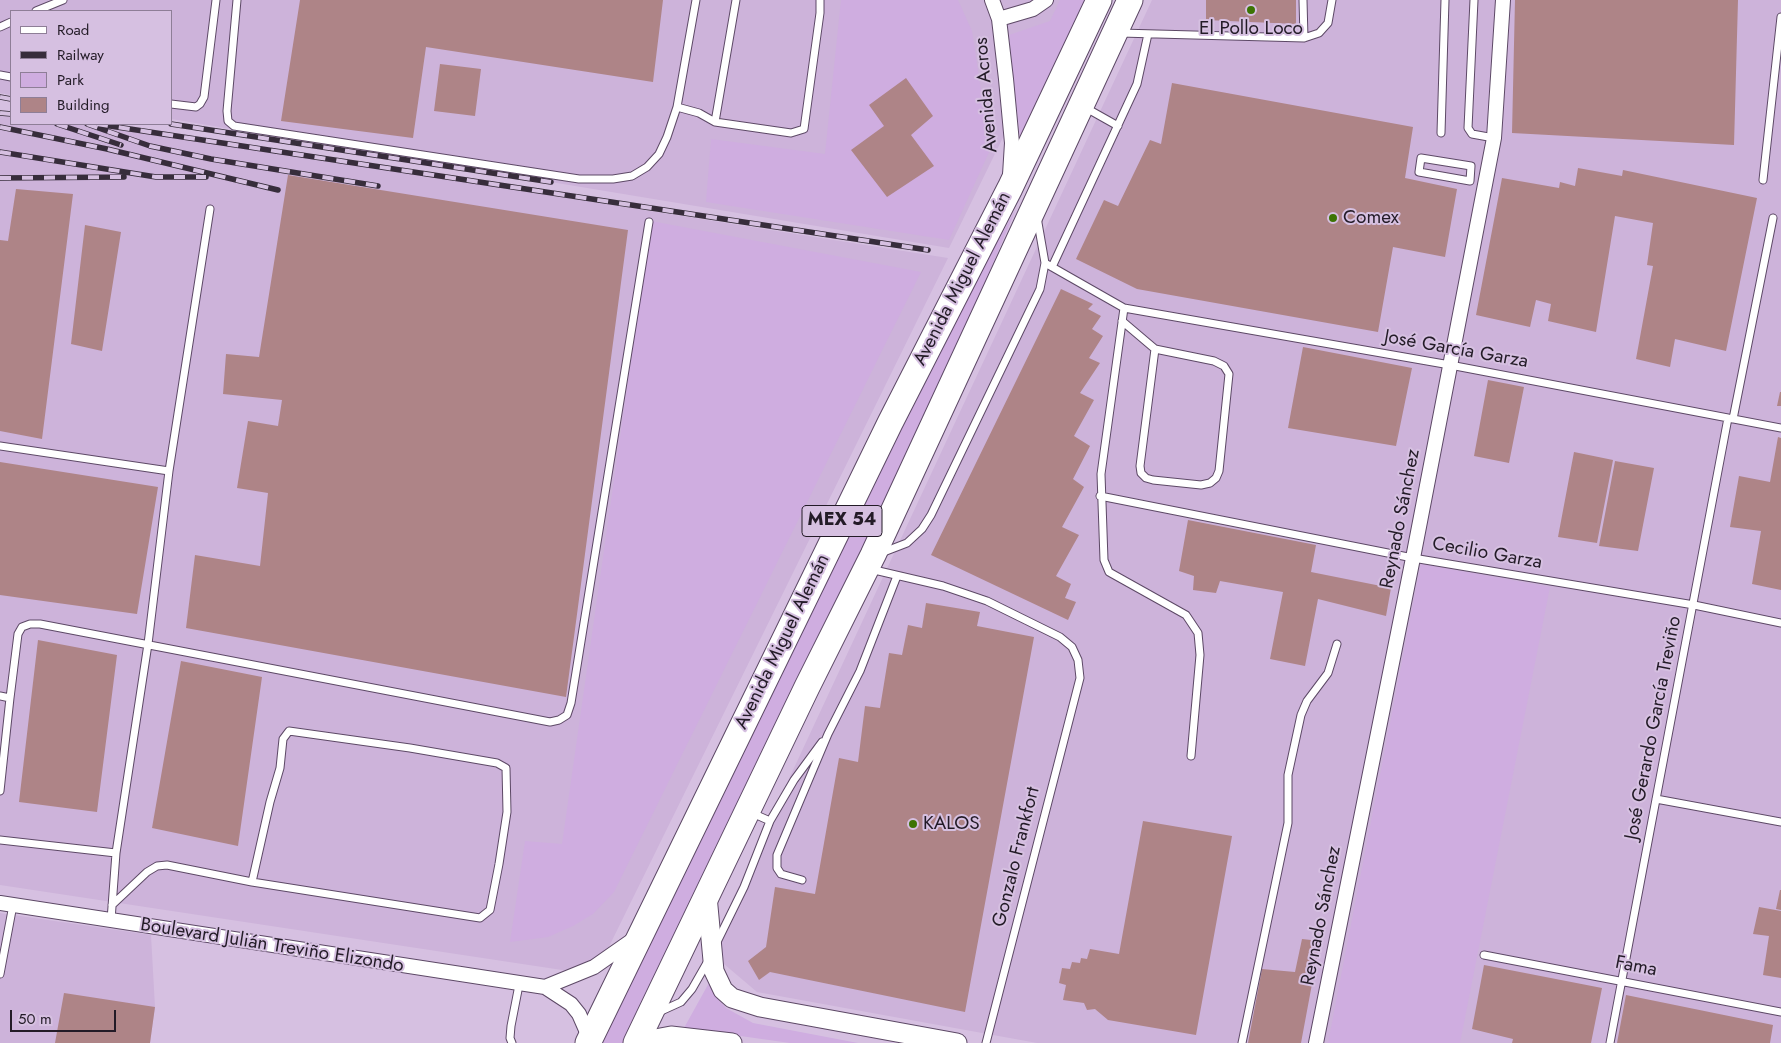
<!DOCTYPE html>
<meta charset="utf-8">
<style>
body{margin:0}
#map{position:relative;width:1781px;height:1043px;overflow:hidden;background:#d6c0e1;font-family:Jost,sans-serif}
canvas{display:block}
.legend{position:absolute;left:10px;top:10px;width:162px;height:115px;box-sizing:border-box;background:#d6c0e1;border:1px solid #8e7e97;margin:0;padding:6px 9px;list-style:none;font-size:15px;color:#231b27}
.legend li{display:flex;align-items:center;gap:10px;height:25px}
.legend b{width:25px;border:1px solid #8e7e97}
.scale{position:absolute;left:10px;top:1010px;width:106px;height:22px;box-sizing:border-box;border:2px solid #231b27;border-top:0;padding-left:6px;font-size:15px;line-height:18px;white-space:nowrap;color:#231b27;-webkit-text-stroke:4px #d6c0e1;paint-order:stroke}
</style>
<div id="map">
<canvas width="1781" height="1043"></canvas>
<ul class="legend">
<li><b style="height:6px;background:#fff"></b>Road</li>
<li><b style="height:6px;background:#372d3b"></b>Railway</li>
<li><b style="height:14px;background:#cfade0"></b>Park</li>
<li><b style="height:14px;background:#ae8487"></b>Building</li>
</ul>
<div class="scale">50 m</div>
</div>
<script>
const ctx = document.querySelector('canvas').getContext('2d');
ctx.lineJoin = 'round';
function fill(path, color) {
  ctx.fillStyle = color;
  ctx.fill(path, 'evenodd');
}
function poly(rows) {
  const path = new Path2D();
  for (const r of rows) {
    path.moveTo(r[0], r[1]);
    for (let i = 2; i < r.length; i += 2) path.lineTo(r[i], r[i + 1]);
  }
  return path;
}
function stroke(path, color, width, dash) {
  ctx.strokeStyle = color;
  ctx.lineWidth = width;
  ctx.lineCap = dash ? 'butt' : 'round';
  ctx.setLineDash(dash || []);
  ctx.stroke(path);
}
function label(font, color, halo, rows, align = 'center') {
  ctx.font = font + ' Jost,sans-serif';
  ctx.lineWidth = 4;
  ctx.setLineDash([]);
  ctx.textBaseline = 'middle';
  ctx.strokeStyle = halo;
  ctx.fillStyle = color;
  for (const [text, x, y, turn = 0] of rows) {
    ctx.save();
    ctx.translate(x, y);
    ctx.rotate((+turn || 0) * Math.PI / 180);
    ctx.textAlign = isNaN(turn) ? turn : align;
    if (halo) ctx.strokeText(text, 0, 0);
    ctx.fillText(text, 0, 0);
    ctx.restore();
  }
}
fill(poly([
 [0,0,1070,0,949,248,171,119,171,11,11,11,11,95,0,93],
 [1152,0,1781,0,1781,1043,1037,1043,757,992,724,964,718,931],
 [0,110,11,111,11,124,98,124,948,258,595,975,0,885],
 [0,913,151,935,155,1007,150,1043,0,1043]
]), '#cdb3da');
fill(poly([
 [841,0,958,0,972,31,990,150,949,240,706,202,711,139,825,154],
 [1060,0,1086,0,1020,138,1009,35,1050,21],
 [1017,207,945,376,628,1043,601,1043,941,342],
 [651,221,921,272,614,892,593,914,573,926,548,937,510,942,525,841,562,844],
 [1421,564,1550,587,1460,1043,1328,1043],
 [710,981,716,997,726,1008,753,1023,858,1043,790,1043,684,1028]
]), '#cfade0');
fill(poly([
 [300,0,663,0,653,82,426,47,413,138,281,121],
 [1206,0,1296,0,1296,24,1206,20],
 [1515,0,1738,0,1734,145,1512,133],
 [440,64,481,69,475,116,434,111],
 [906,78,933,116,911,135,934,166,887,197,851,150,884,126,869,105],
 [1172,83,1413,127,1405,178,1457,189,1445,257,1393,247,1378,332,1137,289,1076,259,1104,200,1118,206,1150,140,1161,144],
 [1578,168,1622,176,1623,170,1757,198,1726,351,1675,339,1670,367,1636,359,1653,266,1647,265,1653,223,1615,216,1596,332,1548,321,1551,304,1536,300,1530,327,1476,315,1502,178,1559,188,1560,182,1575,186],
 [288,175,628,230,566,697,186,628,195,555,260,566,268,493,237,488,248,421,278,426,282,400,223,394,226,354,259,357],
 [16,189,73,194,42,439,0,431,0,240,8,241],
 [85,225,121,232,102,351,71,344],
 [1061,289,1093,304,1088,309,1101,316,1092,329,1103,336,1089,358,1100,363,1080,393,1094,400,1074,436,1090,446,1073,479,1084,487,1062,527,1079,535,1056,576,1071,584,1065,598,1076,602,1068,620,931,555],
 [1303,347,1412,368,1396,446,1288,428],
 [1488,380,1524,387,1509,463,1474,456],
 [1780,392,1781,392,1781,406,1777,406],
 [1778,437,1781,438,1781,590,1752,584,1761,531,1730,527,1739,476,1770,482],
 [1574,452,1613,460,1597,543,1558,537],
 [1615,461,1654,468,1638,551,1599,546],
 [0,462,158,487,137,614,0,595],
 [1188,520,1316,545,1311,572,1391,588,1386,616,1318,599,1305,666,1270,659,1283,592,1220,581,1216,593,1193,590,1194,576,1179,571],
 [926,603,980,612,977,626,1034,637,965,1012,770,972,759,980,748,961,766,947,775,887,815,894,839,758,858,762,865,706,880,708,889,653,902,655,908,625,922,628],
 [38,640,117,655,97,812,19,802],
 [181,661,262,677,238,846,152,828],
 [1143,821,1232,836,1196,1035,1108,1020,1095,1009,1087,1010,1084,1003,1063,1000,1066,985,1059,983,1062,968,1070,969,1072,962,1080,963,1081,958,1087,959,1090,949,1119,954],
 [1780,890,1781,890,1781,910,1776,909],
 [1759,907,1781,911,1781,978,1763,975,1769,936,1753,934],
 [1302,939,1320,941,1301,1043,1248,1043,1262,969,1295,972],
 [1484,965,1602,988,1591,1043,1512,1043,1513,1039,1472,1029],
 [64,993,155,1007,150,1043,55,1043],
 [1626,995,1773,1025,1770,1043,1617,1043]
]), '#ae8487');
const lane = poly([
 [237,0,227,111,228,121,234,126,579,179,613,179,632,176,647,167,659,154,667,137,677,107,696,0],
 [1303,0,1304,38],
 [1474,0,1468,128,1472,134,1494,138],
 [36,11,63,0],
 [0,27,11,22],
 [1120,33,1304,38,1319,33,1328,23,1332,0],
 [0,75,11,77],
 [171,104,196,107,200,104,204,97,216,0],
 [677,107,699,113,715,122,791,133,804,129,820,13,820,0],
 [1086,108,1118,126],
 [715,122,736,0],
 [1441,133,1445,0],
 [1421,158,1471,166,1470,181,1419,172,1421,158],
 [1763,180,1781,17],
 [1045,263,1124,308,1450,365,1781,428],
 [1052,267,1137,84,1148,34],
 [1124,308,1101,474,1104,560,1109,572,1186,615,1198,633,1200,655,1191,756],
 [1122,321,1155,349,1140,466,1141,473,1146,478,1153,480,1201,485,1210,483,1216,478,1219,471,1229,374,1224,366,1214,361,1155,349],
 [1733,419,1773,218],
 [0,446,169,471],
 [1100,496,1413,558,1694,605,1781,623],
 [881,553,907,543,922,529,931,515,1040,289,1045,263,1037,217],
 [870,569,943,586,987,601,1060,637,1072,647,1078,660,1080,678,986,1043],
 [0,696,10,698,18,634,22,627,30,624,40,624,550,722,559,720,567,715,571,703,649,222],
 [0,791,10,698],
 [1656,799,1781,822],
 [752,813,770,821],
 [0,840,116,853],
 [802,880,781,874,777,868,777,855,828,734,860,671,897,576],
 [112,905,147,872,157,866,167,865,252,882,480,918,490,910,499,864,507,812,506,768,497,763,410,748,289,731,283,739,280,768,270,802,252,882],
 [111,920,116,853,148,644,169,471,210,209],
 [717,942,744,887,770,821,794,780,822,742],
 [1484,955,1781,1012],
 [0,974,13,905],
 [659,1012,681,1002,692,989,708,961],
 [512,1043,510,1038,511,1026,519,985],
 [1242,1043,1288,823,1288,775,1301,715,1307,701,1328,673,1337,644],
 [1610,1043,1728,418]
]);
const street = poly([
 [992,0,999,19,1006,79,1012,143,1010,175],
 [999,19,1033,9,1046,0],
 [0,903,545,987,571,1004,579,1014,590,1039],
 [545,987,594,967,634,939],
 [1316,1043,1413,558,1494,138,1503,0]
]);
const secondary = poly([
 [707,896,714,971,723,990,732,998,760,1007,957,1043],
 [649,1043,655,1039,671,1036,732,1043]
]);
const highway = poly([
 [588,1043,890,423,1010,188,1099,0],
 [636,1043,807,687,873,555,1130,0]
]);
stroke(lane, '#5d4966', 9);
stroke(street, '#5d4966', 16);
stroke(secondary, '#5d4966', 21);
stroke(highway, '#5d4966', 27);
stroke(lane, '#fff', 7);
stroke(street, '#fff', 14);
stroke(secondary, '#fff', 19);
stroke(highway, '#fff', 25);
const rail = poly([
 [0,97,11,99],
 [0,113,11,114],
 [57,124,121,145],
 [87,124,150,146,211,159,378,186],
 [97,124,928,250],
 [171,124,551,182],
 [0,127,107,149,278,190],
 [0,152,156,177,206,177],
 [0,178,124,177]
]);
stroke(rail, '#372d3b', 5.5);
stroke(rail, '#d6c0e1', 4, [11]);
for (const [x, y, r, color] of [
 [1251,10,5,"#3c7404"],
 [1333,218,5,"#3c7404"],
 [913,824,5,"#3c7404"]
]) {
  const dot = new Path2D();
  dot.arc(x, y, r, 0, 2 * Math.PI);
  ctx.fillStyle = color;
  ctx.fill(dot);
  stroke(dot, '#d6c0e1', 2);
}
for (const [x, y, w] of [
 [842,521,80]
]) {
  const box = new Path2D();
  box.roundRect(x - w / 2, y - 15.5, w, 31, 4);
  ctx.fillStyle = '#d6c0e1';
  ctx.fill(box);
  stroke(box, '#231b27', 1);
}
label('bold 18px', '#231b27', null, [
 ["MEX 54",842,521]
]);
label('19px', '#231b27', '#d6c0e1', [
 ["El Pollo Loco",1251,29,"center"],
 ["Comex",1343,218],
 ["KALOS",923,824]
], 'left');
label('19px', '#231b27', '#d6c0e1', [
 ["Avenida Acros",987,95,-95],
 ["Avenida Miguel Alemán",963,279,-63],
 ["José García Garza",1456,350,10],
 ["Reynado Sánchez",1401,519,-79],
 ["Cecilio Garza",1487,554,10],
 ["Avenida Miguel Alemán",783,642,-64],
 ["José Gerardo García Treviño",1654,728,-79],
 ["Gonzalo Frankfort",1017,857,-76],
 ["Reynado Sánchez",1322,916,-79],
 ["Boulevard Julián Treviño Elizondo",272,946,9],
 ["Fama",1636,967,11]
]);
</script>
